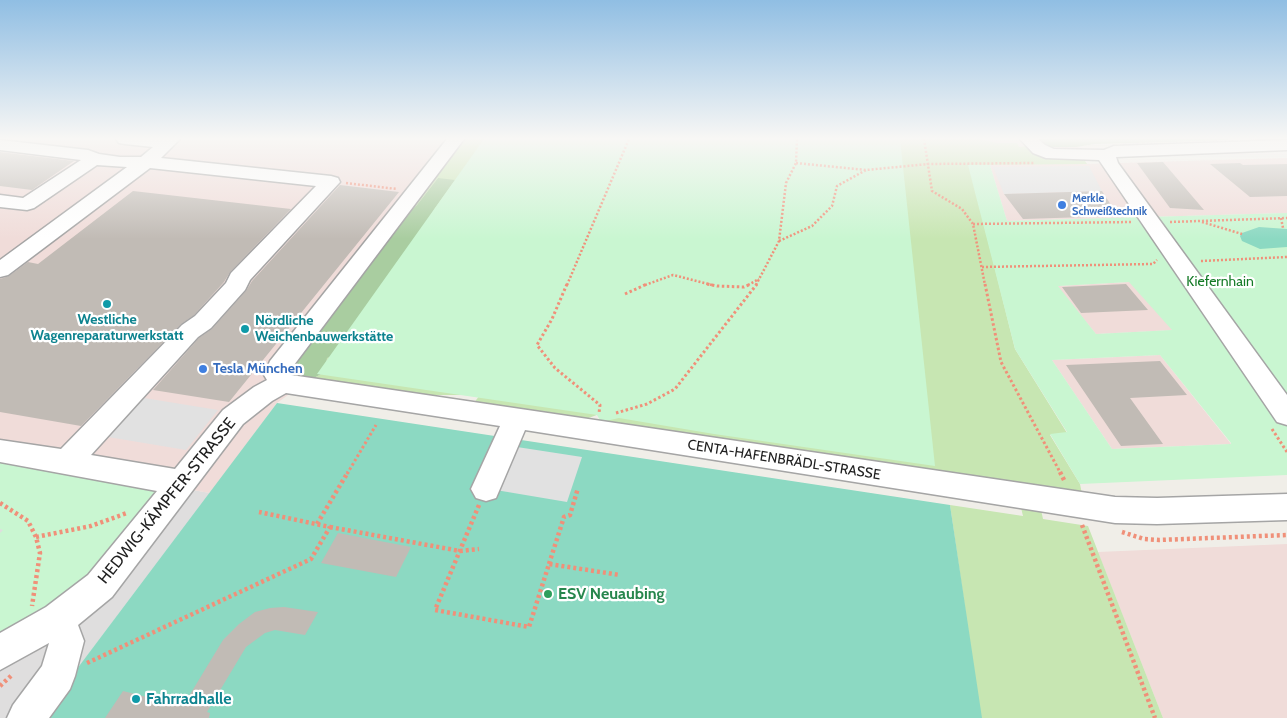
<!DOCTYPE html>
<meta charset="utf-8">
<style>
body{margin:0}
canvas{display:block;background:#f0eee8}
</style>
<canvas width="1287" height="718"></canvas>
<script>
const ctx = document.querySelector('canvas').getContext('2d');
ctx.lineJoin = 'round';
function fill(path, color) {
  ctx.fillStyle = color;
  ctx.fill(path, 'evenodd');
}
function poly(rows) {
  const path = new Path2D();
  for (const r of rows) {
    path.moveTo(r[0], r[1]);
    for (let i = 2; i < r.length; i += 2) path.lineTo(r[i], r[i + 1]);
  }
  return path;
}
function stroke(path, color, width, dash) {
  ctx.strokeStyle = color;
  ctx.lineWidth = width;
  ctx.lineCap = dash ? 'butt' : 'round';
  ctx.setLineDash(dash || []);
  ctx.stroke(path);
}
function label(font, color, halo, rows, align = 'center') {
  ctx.font = font + ' Cabin,sans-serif';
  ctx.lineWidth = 4.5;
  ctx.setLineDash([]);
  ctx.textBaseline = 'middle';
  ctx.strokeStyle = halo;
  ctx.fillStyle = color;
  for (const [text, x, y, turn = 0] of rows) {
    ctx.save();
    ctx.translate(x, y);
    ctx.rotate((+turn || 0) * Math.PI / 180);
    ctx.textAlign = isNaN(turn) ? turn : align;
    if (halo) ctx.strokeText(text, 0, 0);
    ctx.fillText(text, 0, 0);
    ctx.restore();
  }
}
fill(poly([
 [0,457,210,493,40,718,0,718]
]), '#dfdede');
fill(poly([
 [0,139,484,139,317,374,277,403,210,493,0,457],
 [961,139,1287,139,1094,144,1080,146,1078,151,1087,164,1287,158,1287,213,1007,221,990,165],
 [1130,282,1173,330,1096,334,1057,286],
 [1160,355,1231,444,1112,449,1052,360],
 [1287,544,1287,718,1163,718,1098,552]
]), '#f0dcd9');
fill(poly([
 [462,139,980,139,997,143,1017,143,1019,147,1027,146,1083,158,1087,164,969,165,1015,349,1067,433,1050,435,1080,484,1082,494,1036,486,1043,519,1088,526,1163,718,981,718,950,505,1023,516,1015,483,602,423,607,418,605,412,583,420,473,404,480,395,412,395,312,379,325,372,327,358,359,348,434,209,438,178,417,205,403,217]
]), '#c7e6b2');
fill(poly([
 [1035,139,1227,139,1231,140,1094,144,1076,147,1051,147,1038,143],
 [438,178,455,180,435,208,359,348,327,358,325,372,312,379,304,378,301,375,295,359,403,217,417,205]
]), '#a9cda0');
fill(poly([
 [484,139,900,139,935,466,714,434,619,418,601,422,597,415,317,374],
 [968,165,990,165,1007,221,1287,213,1287,475,1080,484,1050,434,1067,432,1015,349],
 [1129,282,1172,330,1096,334,1058,286],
 [1160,355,1231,443,1231,444,1112,449,1052,360],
 [0,462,159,490,98,564,85,577,54,602,0,635,0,533,3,530,0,529]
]), '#c9f6d1');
fill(poly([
 [1259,227,1287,229,1287,247,1260,249,1242,241,1240,236,1242,233],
 [277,403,950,505,982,718,40,718]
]), '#8cd9c2');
fill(poly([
 [1089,166,1102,191,1004,194,993,167],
 [138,397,218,410,186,450,102,436],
 [491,443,582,457,567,502,472,486]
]), '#e1e1e1');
fill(poly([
 [0,152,74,161,32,190,0,186],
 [1163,162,1204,210,1170,208,1137,163],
 [1240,163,1243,165,1287,164,1287,196,1250,197,1210,164],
 [340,185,399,192,229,402,153,390,199,338,212,329,246,291,252,281],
 [133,191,291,209,230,272,224,282,194,315,181,324,81,426,0,412,0,279,9,276,28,262,38,264],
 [1102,191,1118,216,1023,219,1004,194],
 [1126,284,1148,310,1081,313,1062,287],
 [1160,361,1187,395,1130,398,1163,444,1121,446,1066,365],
 [338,533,411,547,396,577,321,563],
 [284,607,318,612,305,635,275,630,265,633,246,647,207,712,210,713,209,718,105,718,123,691,183,706,223,640,239,624,255,612,270,608]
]), '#c1bbb5');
const minor = poly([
 [116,139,180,139,161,158,331,176,338,178,340,182,250,280,245,290,211,328,198,337,91,455,175,469,223,410,254,387,267,380,264,375,270,361,447,139,464,139,291,369,291,375,1115,497,1157,498,1287,494,1287,520,1157,524,1115,523,525,430,496,498,486,501,476,498,471,489,500,426,286,393,272,401,243,424,112,597,78,625,84,641,75,676,70,689,49,718,7,718,13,705,42,666,49,643,0,670,0,633,46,607,88,575,157,491,0,462,0,440,61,449,182,325,195,316,226,283,231,273,316,186,150,168,8,275,0,277,0,260,127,167,97,165,34,208,27,210,0,207,0,195,23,198,81,160,0,150,0,140,88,150,99,154,120,157,141,157,153,147,125,144,119,143,116,139],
 [1020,139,1038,139,1045,145,1054,149,1104,150,1114,146,1287,140,1287,150,1116,157,1118,163,1287,395,1287,425,1277,422,1099,160,1046,158,1033,153,1020,139]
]);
stroke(minor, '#a5a5a5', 3);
stroke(poly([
 [924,139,932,191,962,209,973,224,985,285],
 [796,163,866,170,928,164,1034,163],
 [346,183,397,189],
 [1281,218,1283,228],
 [1170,222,1287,218],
 [1202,222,1242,234],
 [973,224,1131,222],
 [779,241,812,226,832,206,837,186,866,170],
 [1201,261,1287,257],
 [982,267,1153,264,1157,260],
 [567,285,629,139],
 [645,285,673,275,712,285],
 [748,285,759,279],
 [756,285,779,241,786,183,796,163,797,139]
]), '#f09079', 2.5, [2, 2]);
stroke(poly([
 [567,284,552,319,537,345,555,368,600,405,599,413],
 [707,284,717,286,744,287,751,284],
 [985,284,1001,362,1061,474],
 [625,294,647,284],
 [616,413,647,404,675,389,757,284],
 [1272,429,1287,452],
 [347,474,376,425]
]), '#f09079', 3, [2.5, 2.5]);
stroke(poly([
 [1060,472,1065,482],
 [0,503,28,521,36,537,40,553,32,606],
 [479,505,435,610,529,627,549,564,620,575],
 [317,524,348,472],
 [1082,525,1155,718],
 [330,527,460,551,479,549],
 [1122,532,1144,539,1159,540,1287,535],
 [36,537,91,526,127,513],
 [549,564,564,517,570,515,578,488],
 [87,663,311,559,330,527,259,512],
 [0,686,13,674]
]), '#f09079', 4.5, [3, 3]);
fill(minor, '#fff');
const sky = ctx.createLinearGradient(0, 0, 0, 239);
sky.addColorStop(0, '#90bee3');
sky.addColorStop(0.58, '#f8f7f5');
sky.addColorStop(1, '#f8f7f500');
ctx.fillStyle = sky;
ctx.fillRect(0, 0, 1287, 239);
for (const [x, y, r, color] of [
 [1062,205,5,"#3f7fe0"],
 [107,304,5,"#0f9aa8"],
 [245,329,5,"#0f9aa8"],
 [203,369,5,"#3f7fe0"],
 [548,594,5,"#2e9e5b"],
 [136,699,5,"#0f9aa8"]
]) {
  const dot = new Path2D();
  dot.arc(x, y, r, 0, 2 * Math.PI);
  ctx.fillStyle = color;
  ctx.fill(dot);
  stroke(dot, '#fff', 2);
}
label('bold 11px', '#366cbe', '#fff', [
 ["Merkle",1072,199],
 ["Schweißtechnik",1072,212]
], 'left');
label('14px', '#147a26', '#fff', [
 ["Kiefernhain",1220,282]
]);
label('bold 14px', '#0d838f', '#fff', [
 ["Westliche",107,320],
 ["Wagenreparaturwerkstatt",107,336],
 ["Nördliche",255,321,"left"],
 ["Weichenbauwerkstätte",255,337,"left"]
]);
label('bold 14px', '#366cbe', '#fff', [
 ["Tesla München",213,369]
], 'left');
label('14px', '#212121', '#fff', [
 ["CENTA-HAFENBRÄDL-STRASSE",784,460,9]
]);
label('16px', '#212121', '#fff', [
 ["HEDWIG-KÄMPFER-STRASSE",167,501,-51]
]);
label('bold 16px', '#27864d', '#fff', [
 ["ESV Neuaubing",558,594]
], 'left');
label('bold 16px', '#0d838f', '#fff', [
 ["Fahrradhalle",146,699]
], 'left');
</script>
